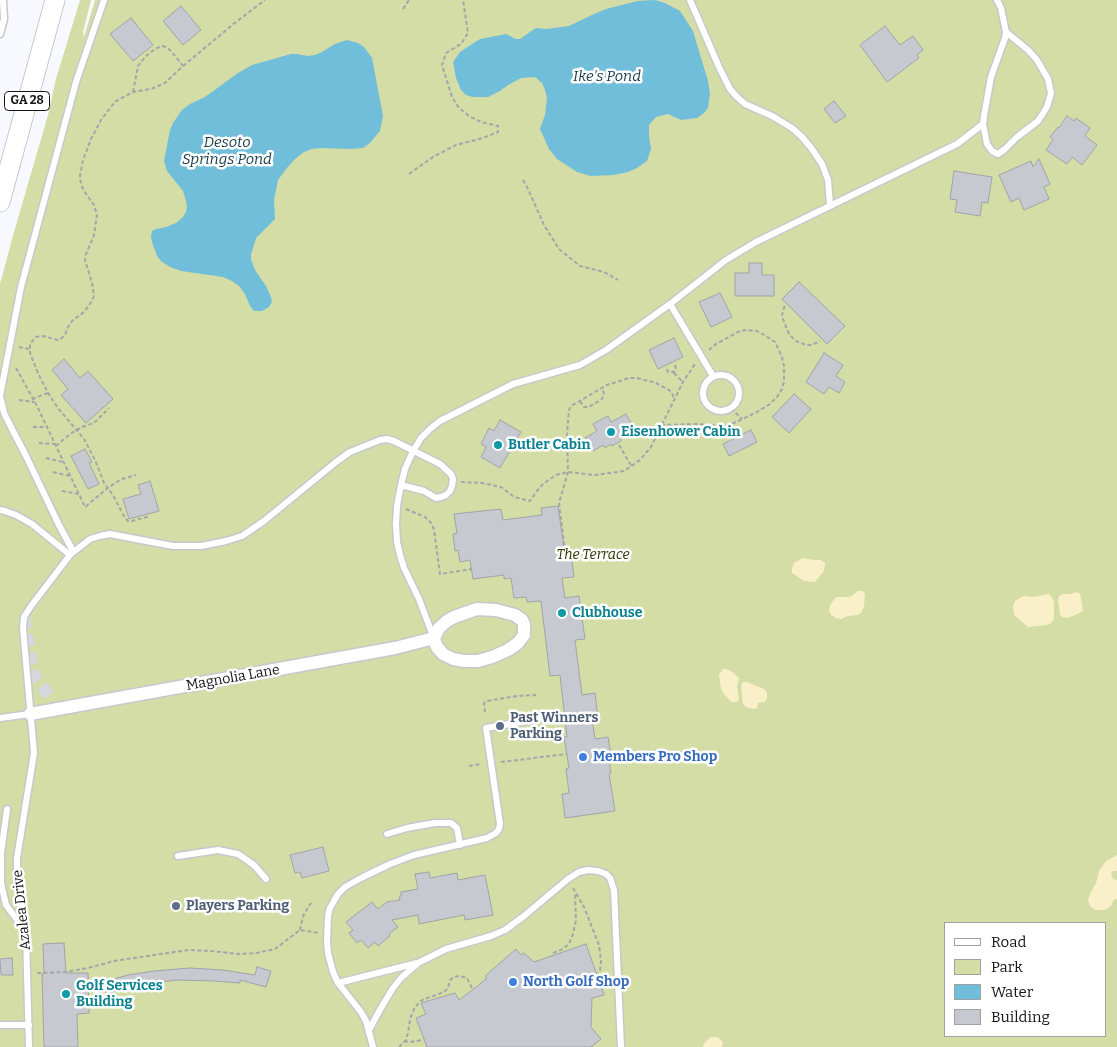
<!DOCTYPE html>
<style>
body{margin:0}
#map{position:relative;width:1117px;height:1047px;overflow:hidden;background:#f7f9fe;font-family:Bitter,serif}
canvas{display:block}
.legend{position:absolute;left:944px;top:922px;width:162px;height:115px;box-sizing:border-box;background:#fff;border:1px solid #a1a1a2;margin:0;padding:6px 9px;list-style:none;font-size:15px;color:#131416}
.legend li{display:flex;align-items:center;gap:10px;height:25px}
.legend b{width:25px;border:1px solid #a1a1a2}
</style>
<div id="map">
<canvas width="1117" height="1047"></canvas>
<ul class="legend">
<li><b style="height:6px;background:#fff"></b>Road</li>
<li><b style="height:14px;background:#d3dda5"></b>Park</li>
<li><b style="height:14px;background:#71beda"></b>Water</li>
<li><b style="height:14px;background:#c6c9cf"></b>Building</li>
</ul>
</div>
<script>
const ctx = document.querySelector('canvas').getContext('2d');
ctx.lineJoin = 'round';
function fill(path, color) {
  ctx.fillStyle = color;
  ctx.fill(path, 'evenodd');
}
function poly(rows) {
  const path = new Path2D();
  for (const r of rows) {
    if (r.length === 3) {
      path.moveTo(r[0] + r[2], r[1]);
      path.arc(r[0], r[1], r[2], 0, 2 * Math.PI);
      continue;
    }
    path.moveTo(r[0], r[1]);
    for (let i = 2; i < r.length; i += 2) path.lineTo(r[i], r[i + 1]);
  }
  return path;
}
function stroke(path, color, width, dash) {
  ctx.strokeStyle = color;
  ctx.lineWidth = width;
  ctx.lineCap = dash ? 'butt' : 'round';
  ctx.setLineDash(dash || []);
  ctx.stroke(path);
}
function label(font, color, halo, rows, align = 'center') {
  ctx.font = font + ' Bitter,serif';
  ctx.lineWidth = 5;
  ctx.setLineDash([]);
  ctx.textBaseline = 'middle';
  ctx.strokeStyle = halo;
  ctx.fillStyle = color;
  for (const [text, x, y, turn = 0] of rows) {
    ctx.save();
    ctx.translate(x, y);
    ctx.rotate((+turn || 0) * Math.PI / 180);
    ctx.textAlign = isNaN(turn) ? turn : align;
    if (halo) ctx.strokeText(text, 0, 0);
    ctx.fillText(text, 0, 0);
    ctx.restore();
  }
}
fill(poly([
 [80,0,91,0,83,32,84,37,95,0,1117,0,1117,1047,0,1047,0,284,14,232,48,115,56,79],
 [946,923,1106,923,1106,1036,946,1036]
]), '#d3dda5');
fill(poly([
 [803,558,814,560,821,560,825,563,824,571,815,582,804,581,792,573,792,569,794,563],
 [858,591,863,591,865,594,864,607,861,613,858,615,848,616,841,619,836,618,831,615,829,611,830,605,835,598,838,597,850,597],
 [1078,592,1080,594,1083,610,1080,613,1067,618,1062,617,1060,615,1058,601,1059,596,1063,594,1070,594],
 [1048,594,1051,596,1054,601,1054,619,1051,623,1047,625,1028,627,1014,615,1013,606,1015,601,1018,599,1024,596,1034,597],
 [723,669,726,669,731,671,739,678,737,687,739,699,737,702,731,702,724,694,721,689,719,674],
 [743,682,747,682,764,689,767,692,767,699,764,702,758,703,757,708,754,709,746,707,743,704,741,686],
 [1117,855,1117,871,1113,871,1111,874,1113,879,1117,880,1117,899,1113,900,1112,905,1107,909,1102,910,1095,910,1090,906,1088,900,1091,892,1096,883,1099,871,1106,861],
 [711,1037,718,1037,723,1042,722,1047,703,1047,705,1042]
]), '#f9f0ca');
fill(poly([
 [655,0,665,3,680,11,693,31,708,81,710,94,708,108,704,113,697,118,681,120,668,114,656,117,649,125,649,136,651,149,647,161,637,168,628,172,614,175,591,176,577,172,557,159,549,149,540,129,545,115,547,98,545,90,542,83,535,77,521,78,508,85,500,91,488,97,473,97,466,95,461,90,456,78,453,62,460,52,480,39,506,34,516,39,520,39,536,28,546,29,569,26,594,14,606,9,637,1],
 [347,40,358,43,364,47,372,58,383,116,380,131,370,143,363,148,351,149,321,148,312,149,304,152,295,159,286,169,278,180,274,200,275,219,256,238,251,255,251,259,255,270,266,286,271,297,272,302,269,307,262,311,254,311,250,306,245,294,239,286,232,281,223,277,181,271,170,267,161,261,157,256,152,242,151,237,152,231,156,229,166,227,176,223,183,217,186,212,187,207,186,201,183,191,167,171,164,161,170,130,173,123,182,110,190,104,205,97,238,73,252,65,291,54,297,54,308,56,315,55,322,52,335,44]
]), '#71beda');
const building = poly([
 [181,6,201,30,183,45,163,21,181,6],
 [131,18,153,45,133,61,110,34,131,18],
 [885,26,900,45,913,36,923,50,917,55,919,58,887,82,860,45,885,26],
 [834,101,846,116,835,123,824,109,834,101],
 [1067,116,1074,121,1076,118,1090,128,1085,136,1097,145,1082,165,1072,157,1067,164,1046,150,1053,140,1050,137,1058,127,1059,128,1067,116],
 [1039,159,1050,184,1044,187,1049,199,1024,210,1019,198,1011,202,999,175,1031,161,1033,167,1039,159],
 [954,171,992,177,988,203,982,202,980,216,955,212,957,200,950,199,954,171],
 [749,263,762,263,762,275,774,275,774,296,735,296,735,273,749,273,749,263],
 [799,282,845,326,827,344,782,299,799,282],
 [720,293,732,317,711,327,699,302,720,293],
 [674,338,683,357,658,369,649,350,674,338],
 [824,353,843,365,836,376,845,382,839,393,829,387,824,394,806,382,824,353],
 [64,359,80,378,88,371,113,399,86,423,61,395,68,389,52,370,64,359],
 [794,394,811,409,789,433,772,417,794,394],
 [626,414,634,428,625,433,626,436,620,439,621,441,612,446,611,444,605,448,603,445,593,451,585,438,597,431,593,424,608,416,611,422,626,414],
 [500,420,521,432,500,468,481,457,486,447,481,444,489,428,494,431,500,420],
 [751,430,757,442,729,456,723,444,751,430],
 [85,449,92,462,89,463,99,484,88,489,71,456,85,449],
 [150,481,159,511,129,519,123,499,141,494,138,485,150,481],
 [558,506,565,555,571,554,574,577,562,578,565,598,579,596,585,639,575,640,582,695,595,693,598,719,592,720,595,739,608,737,611,754,608,755,611,773,609,774,615,811,565,818,562,794,569,793,566,769,569,768,564,737,567,737,560,675,550,676,541,601,527,602,526,597,514,598,511,578,504,579,504,575,473,579,470,560,460,562,458,550,455,551,453,534,457,533,454,514,501,509,503,520,542,515,541,508,558,506],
 [323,847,329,871,302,878,300,872,295,873,290,855,323,847],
 [429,872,430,878,457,873,458,880,485,875,493,915,465,920,464,915,419,924,418,915,392,920,398,927,389,934,390,936,378,946,375,942,368,948,361,940,357,943,349,933,353,930,346,922,372,902,378,909,387,902,400,900,399,897,401,896,401,892,418,889,415,874,429,872],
 [64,943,66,973,88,973,89,1013,77,1014,78,1047,44,1047,42,974,44,974,43,944,64,943],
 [586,944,604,995,592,998,591,1027,601,1039,591,1047,427,1047,416,1018,426,1014,421,1003,455,993,459,1000,475,988,487,978,485,976,516,949,521,955,524,953,534,962,586,944],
 [12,958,13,975,1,975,0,959,12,958],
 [257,967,271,971,266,987,240,980,240,983,214,981,177,980,144,984,106,994,103,982,128,975,154,971,190,968,223,970,255,975,257,967]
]);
fill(building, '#c6c9cf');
stroke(building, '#a1a4a9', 1);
stroke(poly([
 [24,617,34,675,52,700]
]), '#d5d7db', 12, [12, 6]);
const lane = poly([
 [690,0,719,67,730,89,737,97,745,104,772,116,792,128,802,137,812,149,822,164,828,180,830,205],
 [997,0,1001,8,1006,32,1005,38,991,77,984,116,983,124,987,144,992,151,998,154,1005,149,1017,137,1038,121,1047,107,1051,93,1048,79,1037,60,1028,50,1006,32],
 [0,34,4,19,3,0],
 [670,304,713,376],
 [721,393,18],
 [0,510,5,511,16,515,32,524,70,555,31,606,24,617,23,628,34,753,17,858,17,886,26,936,29,1047],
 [73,551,59,525,25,454,13,431,4,413,0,396,21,287,76,82,104,0],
 [71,554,90,539,100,536,110,534,173,546,201,546,226,541,242,536,264,521,336,462,350,452,380,440,387,439,394,441,440,464,451,474,453,479,452,486,450,491,446,495,441,497,436,498,424,491,401,485],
 [433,636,419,599,404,568,400,555,397,542,396,524,397,506,401,485,405,469,413,451,421,438,430,429,440,421,513,384,580,365,606,350,670,304,726,260,756,242,957,144,983,124],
 [0,718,30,714],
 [7,809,1,853,1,883,6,905,18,921,24,922],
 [387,834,407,828,435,823,451,823,457,828,460,845],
 [178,856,218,850,238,854,254,865,266,879],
 [338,983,417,963],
 [0,1025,29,1025],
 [369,1030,381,1008,393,988,401,978,418,963,446,949,491,936,505,930,524,916,568,879,579,872,588,870,598,871,606,874,610,878,614,890,621,1047],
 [373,1047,366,1021,361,1012,338,983,333,972,328,953,327,942,328,916,330,908,338,894,345,887,361,878,390,864,414,855,487,838,496,833,499,829,500,824,486,728,539,719]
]);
const street = poly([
 [477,609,496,610,515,615,522,620,524,624,524,635,518,643,508,650,492,657,478,661,464,661,453,659,443,654,437,647,435,642,434,638,439,628,447,621,454,617,477,609],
 [30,714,395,648,434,638]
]);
const primary = poly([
 [0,202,55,0]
]);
stroke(lane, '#c6c8ce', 9);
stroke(street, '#c6c8ce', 15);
stroke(primary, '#c6c8ce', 21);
stroke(poly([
 [403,9,409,0],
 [183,66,236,22,265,0],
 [133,92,138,66,145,57,155,49,162,46,166,47,171,51,183,66,165,83,151,89,133,92,116,101,110,108,101,120,91,139,83,160,80,175,81,184,84,191,94,205,97,215,94,235,86,254,85,260,92,283,94,296,92,301,84,312,73,320,68,327,65,335,63,337,58,340,43,336,36,337,30,344,30,353,38,373,48,393,58,408,84,439,95,460,104,483,113,495,125,518,128,521,132,521,150,516],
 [409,174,433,157,456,145,483,138,498,132,498,126,481,122,469,116,459,108,452,97,442,65,446,53,461,44,468,33,463,0],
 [523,180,528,189,544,225,559,249,580,266,604,272,618,280],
 [785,306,783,310,782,316,786,327,789,334,796,341,806,345,812,345,820,341],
 [19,347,29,349],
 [16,368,37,406,85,507,109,487,122,479,136,475],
 [667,369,668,372,674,372,676,369,675,365],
 [674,373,683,382],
 [32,399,48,393],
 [19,400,34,402],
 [580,401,584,407,589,407,602,399,604,393,602,389],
 [731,408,742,419],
 [661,425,698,424,721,426,734,423,757,412,770,404,777,397,782,389,784,382,784,366,782,357,775,342,766,336,757,331,747,330,740,331,716,344,709,350],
 [33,427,46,427],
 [39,443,55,444],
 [619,445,632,467],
 [56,446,70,434,82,427,94,423,109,408],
 [46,458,63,462],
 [53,472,70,476],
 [461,482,482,483,501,487,514,497,530,501,536,492,543,484,556,475,568,472,595,475,624,471,640,460,651,447,683,382,695,364],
 [62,491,79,494],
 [406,509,425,517,432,524,434,530,440,574,472,569],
 [565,552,559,503,568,472,567,434,569,410,571,406,607,385,629,378,637,378,656,383,669,390,672,393,674,399],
 [485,712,484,703,487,701,517,696,536,695],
 [501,762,567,754],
 [469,766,481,764],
 [573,888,584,907,599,945,601,961,600,970,598,973],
 [300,930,301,924,304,914,311,903],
 [553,953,563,949,569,944,573,934,576,920,575,894],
 [37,973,65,972,88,968,114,961,188,950,211,951,238,954,257,953,275,949,300,930,320,933],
 [404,1041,410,1042,422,1040],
 [399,1047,406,1040,408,1033,410,1019,415,1007,422,1000,444,992,448,988,450,980,454,977,459,976,467,978,472,988]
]), '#a5a6aa', 2, [4, 2.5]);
stroke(lane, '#fff', 6);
stroke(street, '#fff', 12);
stroke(primary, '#fff', 19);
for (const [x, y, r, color] of [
 [611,432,5,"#0f9aa8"],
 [498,445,5,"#0f9aa8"],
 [562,613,5,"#0f9aa8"],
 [500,726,5,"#5c6f8a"],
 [583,757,5,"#3f7fe0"],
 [176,906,5,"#5c6f8a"],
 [513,982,5,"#3f7fe0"],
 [66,994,5,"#0f9aa8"]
]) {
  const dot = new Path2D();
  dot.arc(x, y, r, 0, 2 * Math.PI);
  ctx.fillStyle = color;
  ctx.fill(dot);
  stroke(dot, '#fff', 2);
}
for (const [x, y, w] of [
 [27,101,45]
]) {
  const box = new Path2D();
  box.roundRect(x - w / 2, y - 9.5, w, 19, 4);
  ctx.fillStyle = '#fff';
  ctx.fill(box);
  stroke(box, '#131416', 1);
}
label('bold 12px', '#131416', null, [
 ["GA 28",27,101]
]);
label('bold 14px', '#0d838f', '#fff', [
 ["Eisenhower Cabin",621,432],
 ["Butler Cabin",508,445],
 ["Clubhouse",572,613],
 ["Golf Services",76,986],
 ["Building",76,1002]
], 'left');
label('italic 14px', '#2c3200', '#fff', [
 ["The Terrace",593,555]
]);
label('14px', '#131416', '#fff', [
 ["Magnolia Lane",233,678,-10],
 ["Azalea Drive",22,910,-96]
]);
label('bold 14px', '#4e5e75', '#fff', [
 ["Past Winners",510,718],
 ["Parking",510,734],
 ["Players Parking",186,906]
], 'left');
label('bold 14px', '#366cbe', '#fff', [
 ["Members Pro Shop",593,757],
 ["North Golf Shop",523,982]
], 'left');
label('italic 15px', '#183c48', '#fff', [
 ["Ike's Pond",607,77],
 ["Desoto",227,143],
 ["Springs Pond",227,160]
]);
</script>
